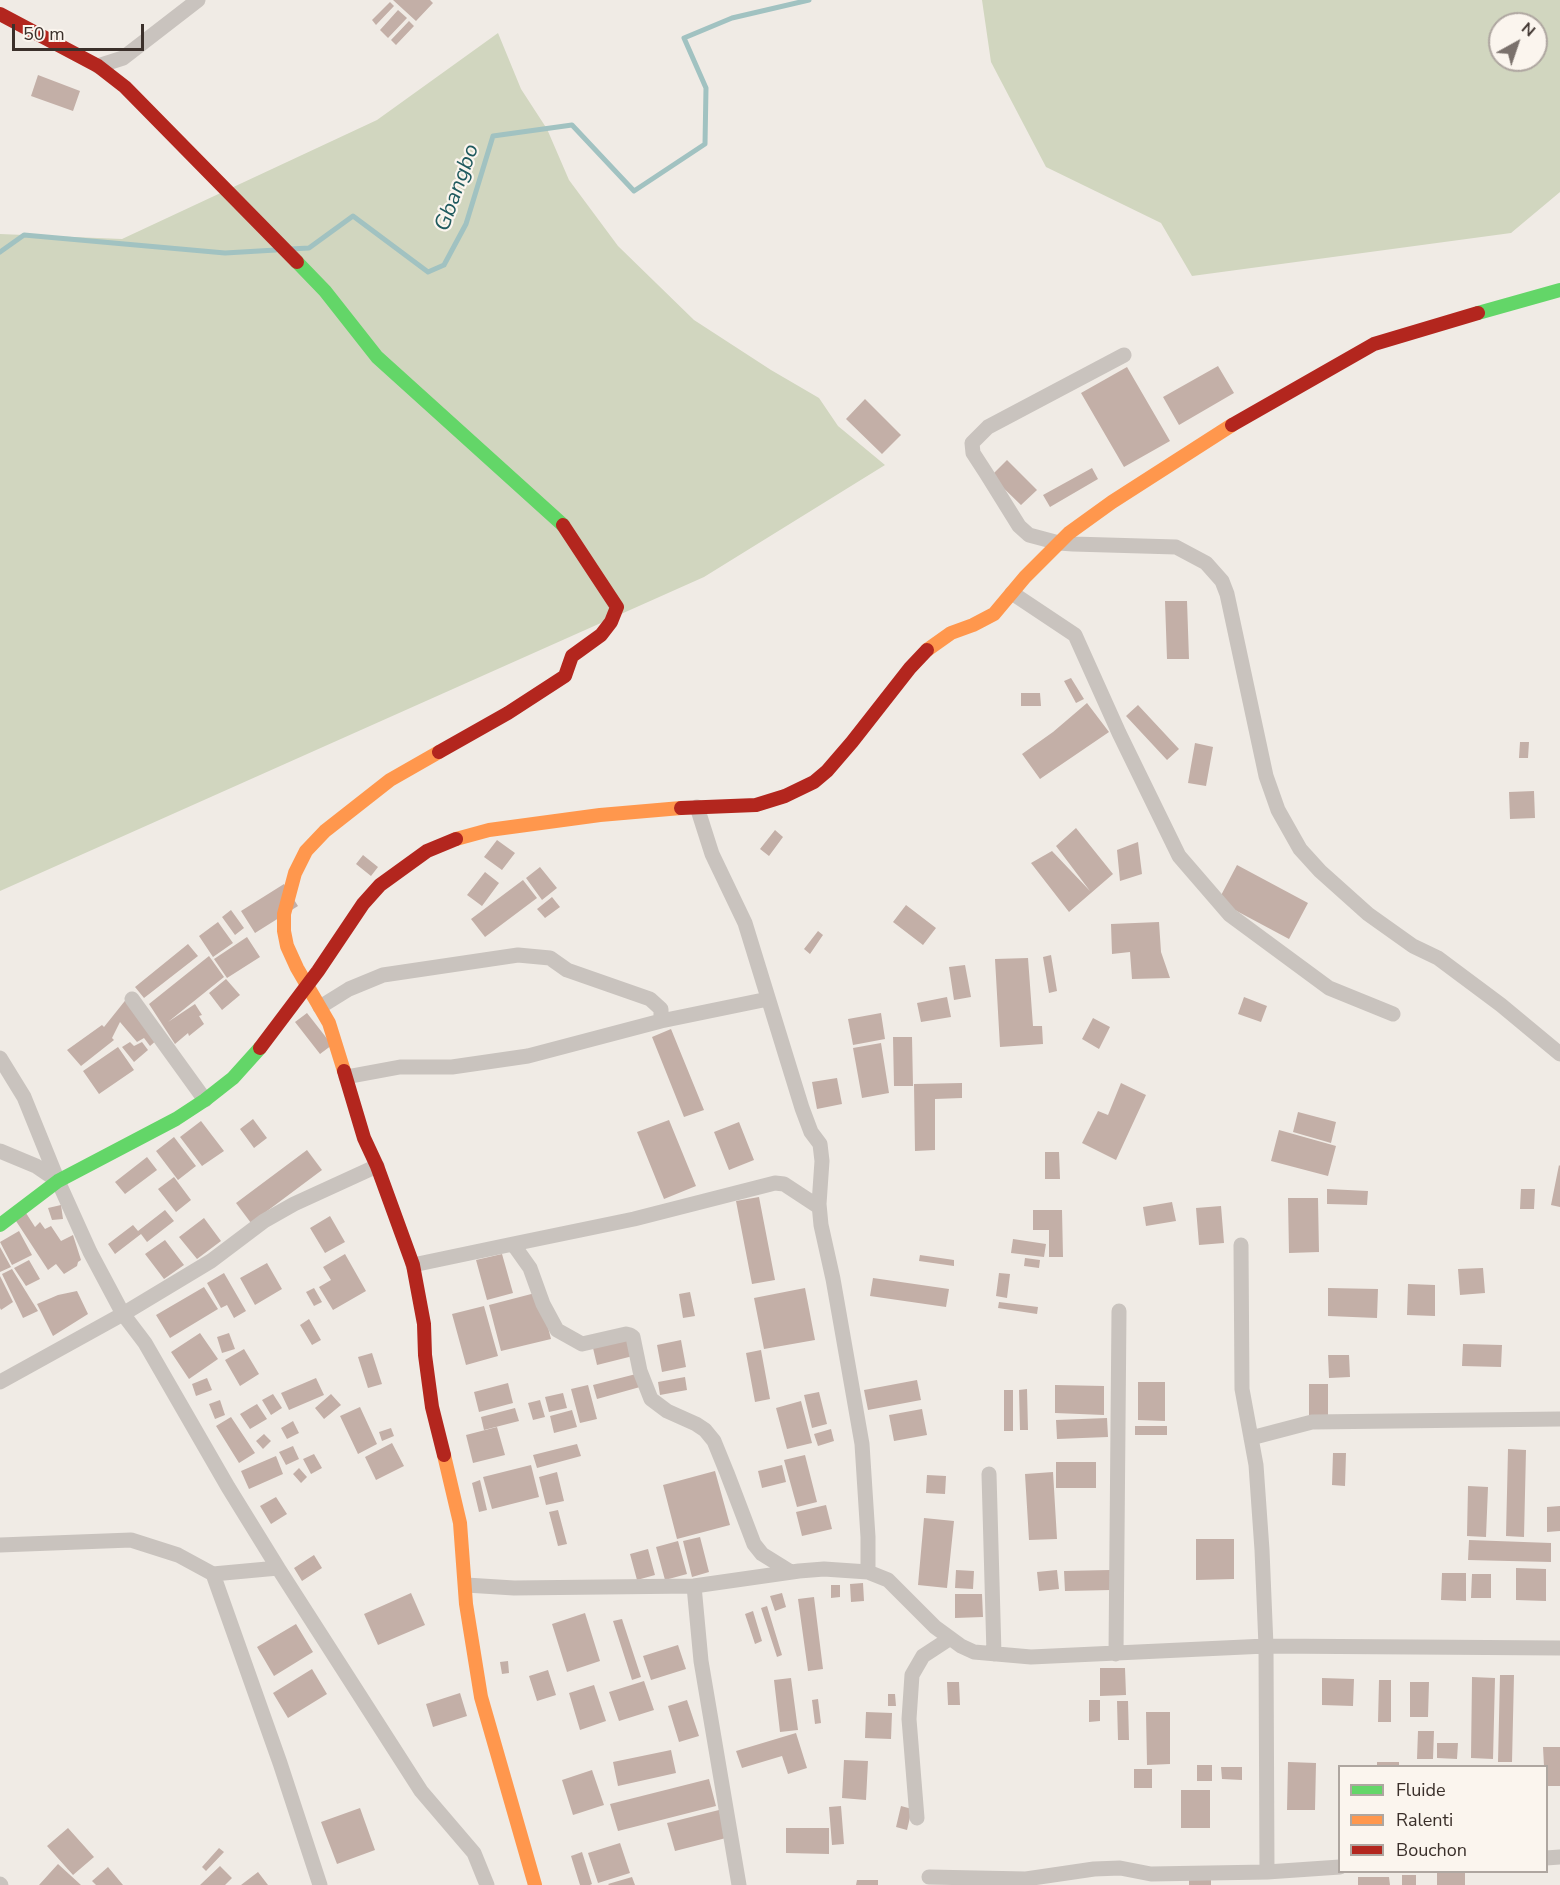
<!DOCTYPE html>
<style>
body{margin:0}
#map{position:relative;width:1560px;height:1885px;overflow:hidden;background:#f0ebe5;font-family:"Nunito Sans",sans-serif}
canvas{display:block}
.legend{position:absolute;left:1338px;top:1765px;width:210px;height:108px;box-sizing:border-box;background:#fbf5ee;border:2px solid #aea6a0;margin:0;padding:8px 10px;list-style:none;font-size:18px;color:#3b302b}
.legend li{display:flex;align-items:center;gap:12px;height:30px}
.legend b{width:30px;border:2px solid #aea6a0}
.north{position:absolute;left:1488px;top:12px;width:60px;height:60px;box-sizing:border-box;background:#fbf5ee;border:2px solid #aea6a0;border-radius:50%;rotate:40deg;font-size:16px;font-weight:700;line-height:24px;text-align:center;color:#3b302b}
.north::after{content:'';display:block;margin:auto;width:21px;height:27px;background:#7a716c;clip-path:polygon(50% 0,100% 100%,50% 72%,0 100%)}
.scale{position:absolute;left:12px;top:24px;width:132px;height:27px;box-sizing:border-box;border:3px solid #3b302b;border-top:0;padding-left:8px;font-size:18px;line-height:21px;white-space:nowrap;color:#3b302b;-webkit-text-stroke:4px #fbf5ee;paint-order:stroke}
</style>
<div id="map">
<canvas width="1560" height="1885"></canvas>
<ul class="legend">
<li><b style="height:8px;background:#63d668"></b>Fluide</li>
<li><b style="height:8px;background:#ff974d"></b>Ralenti</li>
<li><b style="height:8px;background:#b3261e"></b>Bouchon</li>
</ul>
<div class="north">N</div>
<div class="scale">50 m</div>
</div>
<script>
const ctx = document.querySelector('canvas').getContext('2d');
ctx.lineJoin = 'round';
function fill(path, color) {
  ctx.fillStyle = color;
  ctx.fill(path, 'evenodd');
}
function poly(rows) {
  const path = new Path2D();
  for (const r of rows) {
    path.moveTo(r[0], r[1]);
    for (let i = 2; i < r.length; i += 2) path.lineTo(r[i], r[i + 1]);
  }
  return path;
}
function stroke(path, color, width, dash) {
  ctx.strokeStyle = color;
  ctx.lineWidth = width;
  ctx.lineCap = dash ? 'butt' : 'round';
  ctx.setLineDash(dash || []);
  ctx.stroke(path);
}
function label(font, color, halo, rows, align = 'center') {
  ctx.font = font + ' "Nunito Sans",sans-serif';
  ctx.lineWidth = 4.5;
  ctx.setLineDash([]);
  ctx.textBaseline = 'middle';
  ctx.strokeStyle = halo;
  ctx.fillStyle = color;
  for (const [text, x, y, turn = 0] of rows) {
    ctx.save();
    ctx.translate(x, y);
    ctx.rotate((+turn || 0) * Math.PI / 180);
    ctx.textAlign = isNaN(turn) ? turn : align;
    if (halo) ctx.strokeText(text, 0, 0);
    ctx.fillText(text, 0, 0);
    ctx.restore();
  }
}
fill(poly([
 [982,0,1560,0,1560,192,1511,233,1192,276,1161,223,1046,167,991,62],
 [1500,24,1536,24,1536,60,1500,60],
 [498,33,521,89,547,129,569,180,618,246,694,320,771,370,819,398,838,426,885,465,704,577,0,891,0,234,122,239,377,120]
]), '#d1d6bf');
stroke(poly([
 [291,249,309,248,353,216,428,272,444,265,466,224,493,136,572,125,634,191,705,144,706,88,684,38,732,18,809,0],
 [0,252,24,235,225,253,276,250]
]), '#a1c2c1', 5);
fill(poly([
 [393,0,430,0,433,3,416,21],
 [390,2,394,6,376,25,372,20],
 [398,10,407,18,388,38,380,30],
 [409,21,414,26,396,45,391,40],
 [38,75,80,91,73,111,31,96],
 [1218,366,1234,393,1179,425,1163,397],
 [1127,367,1170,441,1124,467,1081,393],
 [865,399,901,435,882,454,846,419],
 [1007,460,1037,490,1021,505,991,476],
 [1092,468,1098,479,1050,507,1043,495],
 [1165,601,1187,601,1189,659,1167,659],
 [1071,678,1084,699,1076,703,1064,681],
 [1021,693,1040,693,1041,706,1021,706],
 [1087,703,1109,732,1040,779,1022,754,1053,732],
 [1138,705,1179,749,1167,760,1126,716],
 [1520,742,1529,742,1528,758,1519,758],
 [1195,743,1213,747,1206,786,1188,783],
 [1534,791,1535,818,1510,819,1509,792],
 [1076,828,1113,874,1069,912,1031,863,1052,851,1090,891,1056,846],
 [775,830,783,837,769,856,760,849],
 [497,840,515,853,502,870,484,857],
 [1138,842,1142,874,1120,881,1117,850],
 [363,855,378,867,371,876,356,864],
 [1237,865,1308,903,1289,939,1218,901],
 [540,867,557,888,542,900,526,878],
 [485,872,499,883,482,906,467,895],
 [523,880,537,898,485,937,471,919],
 [284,884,298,906,255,933,241,911],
 [552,897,560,907,545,918,537,909],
 [906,905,936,928,923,945,893,922],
 [231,910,244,928,235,935,222,917],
 [218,922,233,943,213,957,199,936],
 [1159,922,1161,952,1170,978,1132,979,1130,952,1112,954,1111,924],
 [818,931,823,935,810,954,804,949],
 [247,937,260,957,227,978,214,959],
 [188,944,198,956,144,998,135,987],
 [1051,955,1057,991,1049,993,1043,957],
 [209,956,224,977,168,1022,195,1004,202,1015,199,1016,204,1024,189,1036,188,1033,175,1044,149,1004],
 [1028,958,1033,1026,1042,1026,1043,1044,1000,1047,995,959],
 [965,965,971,997,954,1000,949,967],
 [226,979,240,995,222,1010,209,993],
 [128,997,158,1039,150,1046,144,1038,137,1042,120,1022,112,1038,114,1040,81,1066,67,1050,102,1025,104,1027],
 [947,997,951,1017,921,1022,917,1003],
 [1244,997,1267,1006,1261,1022,1238,1014],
 [307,1013,332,1045,320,1054,295,1022],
 [881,1013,885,1039,853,1045,848,1019],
 [1093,1018,1110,1027,1099,1049,1082,1039],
 [671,1029,704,1110,684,1117,652,1037],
 [893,1037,912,1037,913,1086,894,1086],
 [130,1042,134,1046,142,1042,148,1050,134,1062,122,1047],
 [881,1043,889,1093,862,1098,853,1048],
 [118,1047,134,1070,99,1094,83,1071],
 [837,1078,842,1104,817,1109,812,1082],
 [962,1083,962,1098,935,1099,935,1150,915,1151,914,1084],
 [1121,1083,1146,1095,1116,1160,1082,1143,1098,1111,1108,1115],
 [1298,1112,1336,1122,1331,1143,1293,1132],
 [253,1119,267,1138,254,1148,240,1129],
 [669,1120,696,1186,664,1199,637,1132],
 [201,1121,224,1151,202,1166,180,1137],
 [739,1122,754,1160,729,1170,714,1132],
 [1279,1130,1336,1146,1328,1176,1271,1161],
 [174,1137,196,1166,178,1180,156,1151],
 [307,1150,322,1170,251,1223,236,1203],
 [1045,1152,1059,1152,1060,1179,1045,1179],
 [147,1157,157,1170,125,1194,115,1182],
 [1559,1165,1560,1166,1560,1207,1551,1205],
 [174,1177,191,1200,176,1212,158,1189],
 [1327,1189,1368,1191,1367,1205,1327,1204],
 [1521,1189,1535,1189,1534,1209,1520,1209],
 [759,1197,775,1280,752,1284,736,1201],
 [1288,1198,1318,1198,1319,1252,1289,1253],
 [1172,1202,1176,1221,1146,1226,1143,1207],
 [61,1205,63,1219,52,1220,48,1208],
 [1221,1206,1224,1243,1199,1245,1196,1208],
 [165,1210,174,1221,147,1242,141,1234,115,1254,108,1244,133,1225,138,1231],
 [1033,1210,1062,1210,1063,1257,1049,1257,1049,1230,1033,1230],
 [26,1213,35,1227,40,1222,45,1229,51,1226,61,1241,73,1235,81,1260,78,1262,77,1266,64,1274,56,1264,48,1270,16,1221],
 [330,1216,345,1242,325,1253,310,1228],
 [204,1218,221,1241,197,1259,179,1237],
 [19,1231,32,1255,12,1265,0,1242],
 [1013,1239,1046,1244,1044,1257,1011,1253],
 [165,1240,184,1265,164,1279,145,1254],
 [0,1247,11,1267,0,1272],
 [345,1254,366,1291,333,1310,319,1287,331,1280,323,1267],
 [502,1254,513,1293,487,1300,476,1260],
 [920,1255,954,1260,954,1266,919,1261],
 [1025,1258,1040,1260,1039,1268,1024,1266],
 [29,1260,40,1279,26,1286,14,1268],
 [267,1263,282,1289,255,1305,240,1278],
 [1483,1268,1485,1293,1460,1295,1458,1269],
 [12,1269,38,1311,23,1318,2,1274],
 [224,1273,246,1311,234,1318,227,1305,221,1308,207,1283],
 [999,1273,1010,1274,1007,1298,996,1296],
 [0,1276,13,1302,1,1310,0,1308],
 [873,1278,949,1289,946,1307,870,1296],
 [1408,1284,1435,1285,1435,1316,1407,1315],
 [204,1287,218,1309,170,1338,156,1315],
 [314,1288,322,1302,314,1306,306,1292],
 [805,1288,815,1340,764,1349,754,1298],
 [1328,1288,1378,1289,1377,1318,1328,1316],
 [77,1291,88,1314,53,1336,37,1304,58,1295],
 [539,1292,551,1339,501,1351,489,1305],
 [690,1292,695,1316,683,1318,679,1294],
 [999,1302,1038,1307,1037,1314,998,1308],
 [484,1306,498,1356,466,1365,452,1314],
 [309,1319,321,1340,312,1345,300,1325],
 [200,1333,218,1359,189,1379,171,1352],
 [229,1333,235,1349,222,1353,217,1337],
 [628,1339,633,1356,597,1365,593,1348],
 [681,1340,686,1367,662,1372,657,1345],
 [1463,1344,1502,1345,1501,1367,1462,1366],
 [244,1349,259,1374,240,1386,225,1360],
 [761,1350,770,1399,755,1402,746,1353],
 [372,1353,382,1384,368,1388,358,1357],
 [1328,1355,1349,1355,1350,1377,1329,1378],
 [636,1374,640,1387,597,1399,593,1385],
 [685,1377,687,1390,660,1395,658,1382],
 [207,1378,212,1390,196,1396,192,1384],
 [316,1378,324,1395,289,1410,281,1393],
 [917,1380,921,1400,868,1410,864,1390],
 [1138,1382,1165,1382,1165,1421,1138,1420],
 [508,1383,513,1403,479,1412,474,1392],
 [1309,1384,1328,1384,1328,1418,1309,1418],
 [588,1385,597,1419,580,1423,571,1389],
 [1055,1385,1104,1386,1104,1415,1055,1413],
 [1027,1389,1028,1430,1020,1430,1019,1390],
 [1004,1390,1013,1390,1013,1431,1004,1431],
 [819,1392,827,1424,812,1428,804,1395],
 [563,1393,567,1408,549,1412,545,1397],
 [273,1394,282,1408,271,1415,262,1400],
 [331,1394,341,1405,324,1419,315,1408],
 [220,1400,225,1415,215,1419,209,1404],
 [540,1400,545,1417,533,1420,528,1403],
 [801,1401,812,1443,787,1449,776,1408],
 [257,1404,267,1419,250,1429,240,1414],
 [360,1407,377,1444,358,1454,340,1416],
 [515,1408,519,1421,484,1430,481,1417],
 [922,1409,927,1435,894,1441,889,1415],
 [572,1410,577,1427,554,1433,550,1416],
 [231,1417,255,1453,239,1463,216,1426],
 [1107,1418,1108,1437,1057,1439,1056,1420],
 [293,1421,299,1433,287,1439,281,1428],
 [1135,1426,1167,1426,1167,1435,1135,1435],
 [497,1427,505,1455,473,1463,466,1435],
 [391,1428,394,1436,382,1441,379,1432],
 [831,1429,834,1441,818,1446,814,1434],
 [264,1434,271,1441,263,1449,256,1441],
 [392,1443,404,1466,376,1480,365,1457],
 [577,1444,581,1456,537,1468,533,1455],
 [293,1446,299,1459,286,1465,279,1452],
 [1508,1449,1526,1450,1524,1537,1506,1536],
 [1333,1453,1346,1453,1345,1486,1332,1485],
 [314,1454,322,1468,311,1474,303,1459],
 [805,1455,817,1502,797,1507,784,1460],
 [276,1456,283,1474,249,1489,241,1471],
 [1056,1462,1096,1462,1096,1488,1056,1488],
 [531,1465,539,1497,492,1509,483,1477],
 [782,1465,786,1482,762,1488,758,1471],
 [299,1468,307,1477,301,1483,293,1474],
 [715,1471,730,1525,677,1539,663,1485],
 [557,1472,564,1501,546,1505,539,1477],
 [1053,1472,1057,1539,1029,1540,1025,1474],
 [927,1475,946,1476,945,1494,926,1493],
 [480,1480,487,1510,479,1512,472,1483],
 [1468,1486,1488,1487,1486,1537,1467,1536],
 [276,1497,287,1514,271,1524,260,1506],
 [826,1505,832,1529,802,1536,796,1512],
 [1560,1506,1560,1531,1547,1532,1547,1507],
 [558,1510,567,1544,558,1546,549,1512],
 [924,1518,954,1521,947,1588,918,1585],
 [700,1537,709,1572,692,1577,683,1541],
 [1196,1539,1234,1539,1234,1579,1196,1580],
 [1469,1540,1551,1543,1551,1562,1468,1560],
 [678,1541,687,1574,665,1580,656,1547],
 [648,1549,655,1575,637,1580,630,1554],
 [314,1555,322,1568,302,1581,294,1568],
 [1516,1568,1546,1569,1546,1601,1516,1600],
 [956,1570,974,1571,973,1589,955,1588],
 [1057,1570,1059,1589,1039,1591,1037,1572],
 [1110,1570,1111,1590,1065,1591,1064,1571],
 [1442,1573,1466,1573,1466,1601,1441,1600],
 [1472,1574,1491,1574,1491,1598,1471,1598],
 [863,1583,864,1601,851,1602,850,1584],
 [831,1585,840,1585,840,1597,831,1598],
 [411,1593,425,1625,378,1645,364,1614],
 [782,1593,786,1607,775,1611,770,1596],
 [955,1594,982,1594,983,1617,955,1618],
 [814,1597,823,1669,808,1671,798,1599],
 [767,1606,782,1655,777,1657,761,1608],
 [753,1611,762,1641,755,1644,745,1614],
 [585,1613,600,1661,567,1672,552,1624],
 [622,1619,641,1677,632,1680,613,1621],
 [296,1624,313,1652,274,1676,257,1647],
 [678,1645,686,1669,651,1680,643,1656],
 [508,1661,509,1673,502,1674,500,1662],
 [1100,1668,1125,1668,1126,1695,1100,1696],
 [312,1669,327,1694,288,1718,273,1693],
 [548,1670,556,1695,537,1701,529,1676],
 [1500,1675,1514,1675,1512,1762,1498,1762],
 [1472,1677,1495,1678,1493,1759,1471,1758],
 [791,1678,798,1730,780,1732,774,1680],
 [1322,1678,1354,1679,1353,1706,1322,1705],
 [1379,1680,1391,1680,1391,1722,1378,1722],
 [644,1681,654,1710,619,1721,609,1692],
 [947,1682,959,1682,960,1705,948,1705],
 [1410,1682,1429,1682,1428,1717,1410,1717],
 [594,1685,606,1721,580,1730,569,1693],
 [460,1693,467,1716,433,1727,426,1704],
 [888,1694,895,1694,896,1706,888,1706],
 [818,1699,821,1723,815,1724,812,1700],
 [687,1700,699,1736,679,1742,668,1706],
 [1089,1700,1100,1700,1100,1721,1089,1722],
 [1117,1701,1128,1701,1129,1740,1118,1740],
 [866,1712,892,1713,891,1739,865,1738],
 [1146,1712,1170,1712,1170,1764,1147,1765],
 [1418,1731,1434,1731,1433,1759,1417,1759],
 [796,1733,807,1768,788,1774,782,1756,742,1768,736,1751],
 [1437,1743,1458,1743,1457,1759,1437,1758],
 [1543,1747,1560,1747,1560,1786,1546,1786,1546,1766,1544,1766],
 [671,1750,676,1773,618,1786,613,1762],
 [844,1760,868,1761,866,1800,842,1798],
 [1288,1762,1316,1763,1315,1810,1287,1810],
 [1377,1762,1399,1762,1399,1766,1377,1766],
 [1197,1765,1212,1765,1212,1781,1197,1781],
 [1221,1767,1242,1767,1242,1780,1222,1779],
 [1134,1769,1152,1769,1152,1788,1134,1788],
 [592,1770,604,1805,573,1815,562,1780],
 [709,1779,716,1806,618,1831,610,1804],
 [1181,1790,1210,1790,1210,1828,1181,1828],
 [841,1806,844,1844,832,1845,829,1807],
 [901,1806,912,1809,907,1830,896,1827],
 [360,1808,375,1850,337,1864,321,1822],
 [719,1810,726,1838,675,1851,667,1823],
 [68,1828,94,1857,73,1875,47,1846],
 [786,1828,829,1828,829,1854,786,1853],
 [620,1843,630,1873,598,1883,588,1853],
 [219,1848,224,1852,206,1871,202,1867],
 [582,1852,592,1884,590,1885,580,1885,571,1856],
 [58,1864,81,1885,39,1885],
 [220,1866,232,1878,225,1885,200,1885],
 [108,1867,123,1885,96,1885,92,1881],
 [258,1872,268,1885,241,1885],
 [1437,1872,1465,1872,1465,1885,1437,1885],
 [1402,1875,1416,1875,1416,1885,1402,1885],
 [632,1877,635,1885,609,1885,608,1884],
 [1358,1877,1389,1877,1390,1885,1358,1885],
 [1189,1878,1211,1878,1211,1885,1189,1885],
 [857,1880,878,1880,878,1885,856,1885]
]), '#c3afa7');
stroke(poly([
 [98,66,123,58,198,0],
 [1124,355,988,427,972,443,973,453,986,473,1019,526,1029,535,1059,543,1073,544,1176,547,1206,563,1222,581,1227,594,1266,776,1278,810,1300,849,1320,871,1368,914,1413,946,1438,958,1501,1005,1560,1054],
 [1012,593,1075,635,1119,733,1179,856,1230,915,1329,988,1393,1014],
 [697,807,712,854,745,923,802,1108,811,1132,820,1144,822,1161,819,1204,821,1225,833,1279,862,1444,868,1537,868,1572],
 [132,999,205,1100],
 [320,1007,349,989,383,975,518,955,550,958,567,970,650,999,661,1009,661,1021],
 [0,1058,24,1097,58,1181,90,1252,123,1314,145,1343,228,1487,278,1568],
 [346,1077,400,1067,452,1067,528,1056,661,1021,768,999],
 [0,1151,36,1166,58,1181],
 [513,1244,634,1219,775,1183,784,1184,819,1207],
 [1241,1245,1242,1389,1256,1465,1262,1550,1266,1646,1267,1872],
 [413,1265,513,1244,530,1268,543,1304,557,1330,582,1344,626,1334,630,1335,633,1337,640,1371,651,1399,667,1411,696,1424,705,1430,714,1441,727,1473,754,1544,762,1554,791,1572],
 [0,1382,123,1314,211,1261,264,1221,294,1204,377,1166],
 [1251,1438,1312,1422,1560,1419],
 [989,1474,994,1654],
 [0,1545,131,1540,178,1555,213,1574,278,1568,421,1791,474,1853,487,1885],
 [213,1574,280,1763,320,1885],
 [466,1585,514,1588,694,1586,799,1571,824,1569,868,1572,888,1580,935,1627,961,1646,974,1652,1031,1657,1266,1646,1560,1648],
 [694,1586,701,1661,739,1885],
 [1116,1654,1119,1311],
 [917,1818,909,1719,912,1675,923,1656,949,1639],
 [1546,1858,1560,1857],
 [929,1877,1026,1879,1094,1869,1120,1868,1151,1874,1267,1872,1340,1867],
 [0,1884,1,1885]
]), '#c9c3be', 15);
stroke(poly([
 [297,262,325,291,377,357,563,525],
 [1478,313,1560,290],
 [0,1225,58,1181,176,1119,205,1100,233,1078,260,1048]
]), '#63d668', 14);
stroke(poly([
 [927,650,951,633,973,625,994,614,1025,577,1069,533,1112,502,1232,425],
 [456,839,489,830,600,815,681,808],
 [344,1071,329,1023,297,968,287,946,284,931,284,914,295,873,306,851,325,831,390,780,439,752],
 [444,1455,460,1523,466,1604,481,1697,535,1885]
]), '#ff974d', 14);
stroke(poly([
 [0,14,98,66,125,87,297,262],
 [1232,425,1374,344,1478,313],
 [439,752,508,713,565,676,572,656,601,635,611,622,617,607,563,525],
 [681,808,756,805,785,796,814,782,827,771,852,742,910,668,927,650],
 [260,1048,318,971,363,904,380,885,427,851,456,839],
 [344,1071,364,1138,377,1166,413,1265,424,1324,425,1355,432,1407,444,1455]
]), '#b3261e', 14);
label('italic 22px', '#1f5a5e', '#fbf5ee', [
 ["Gbangbo",458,188,-70]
]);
</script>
